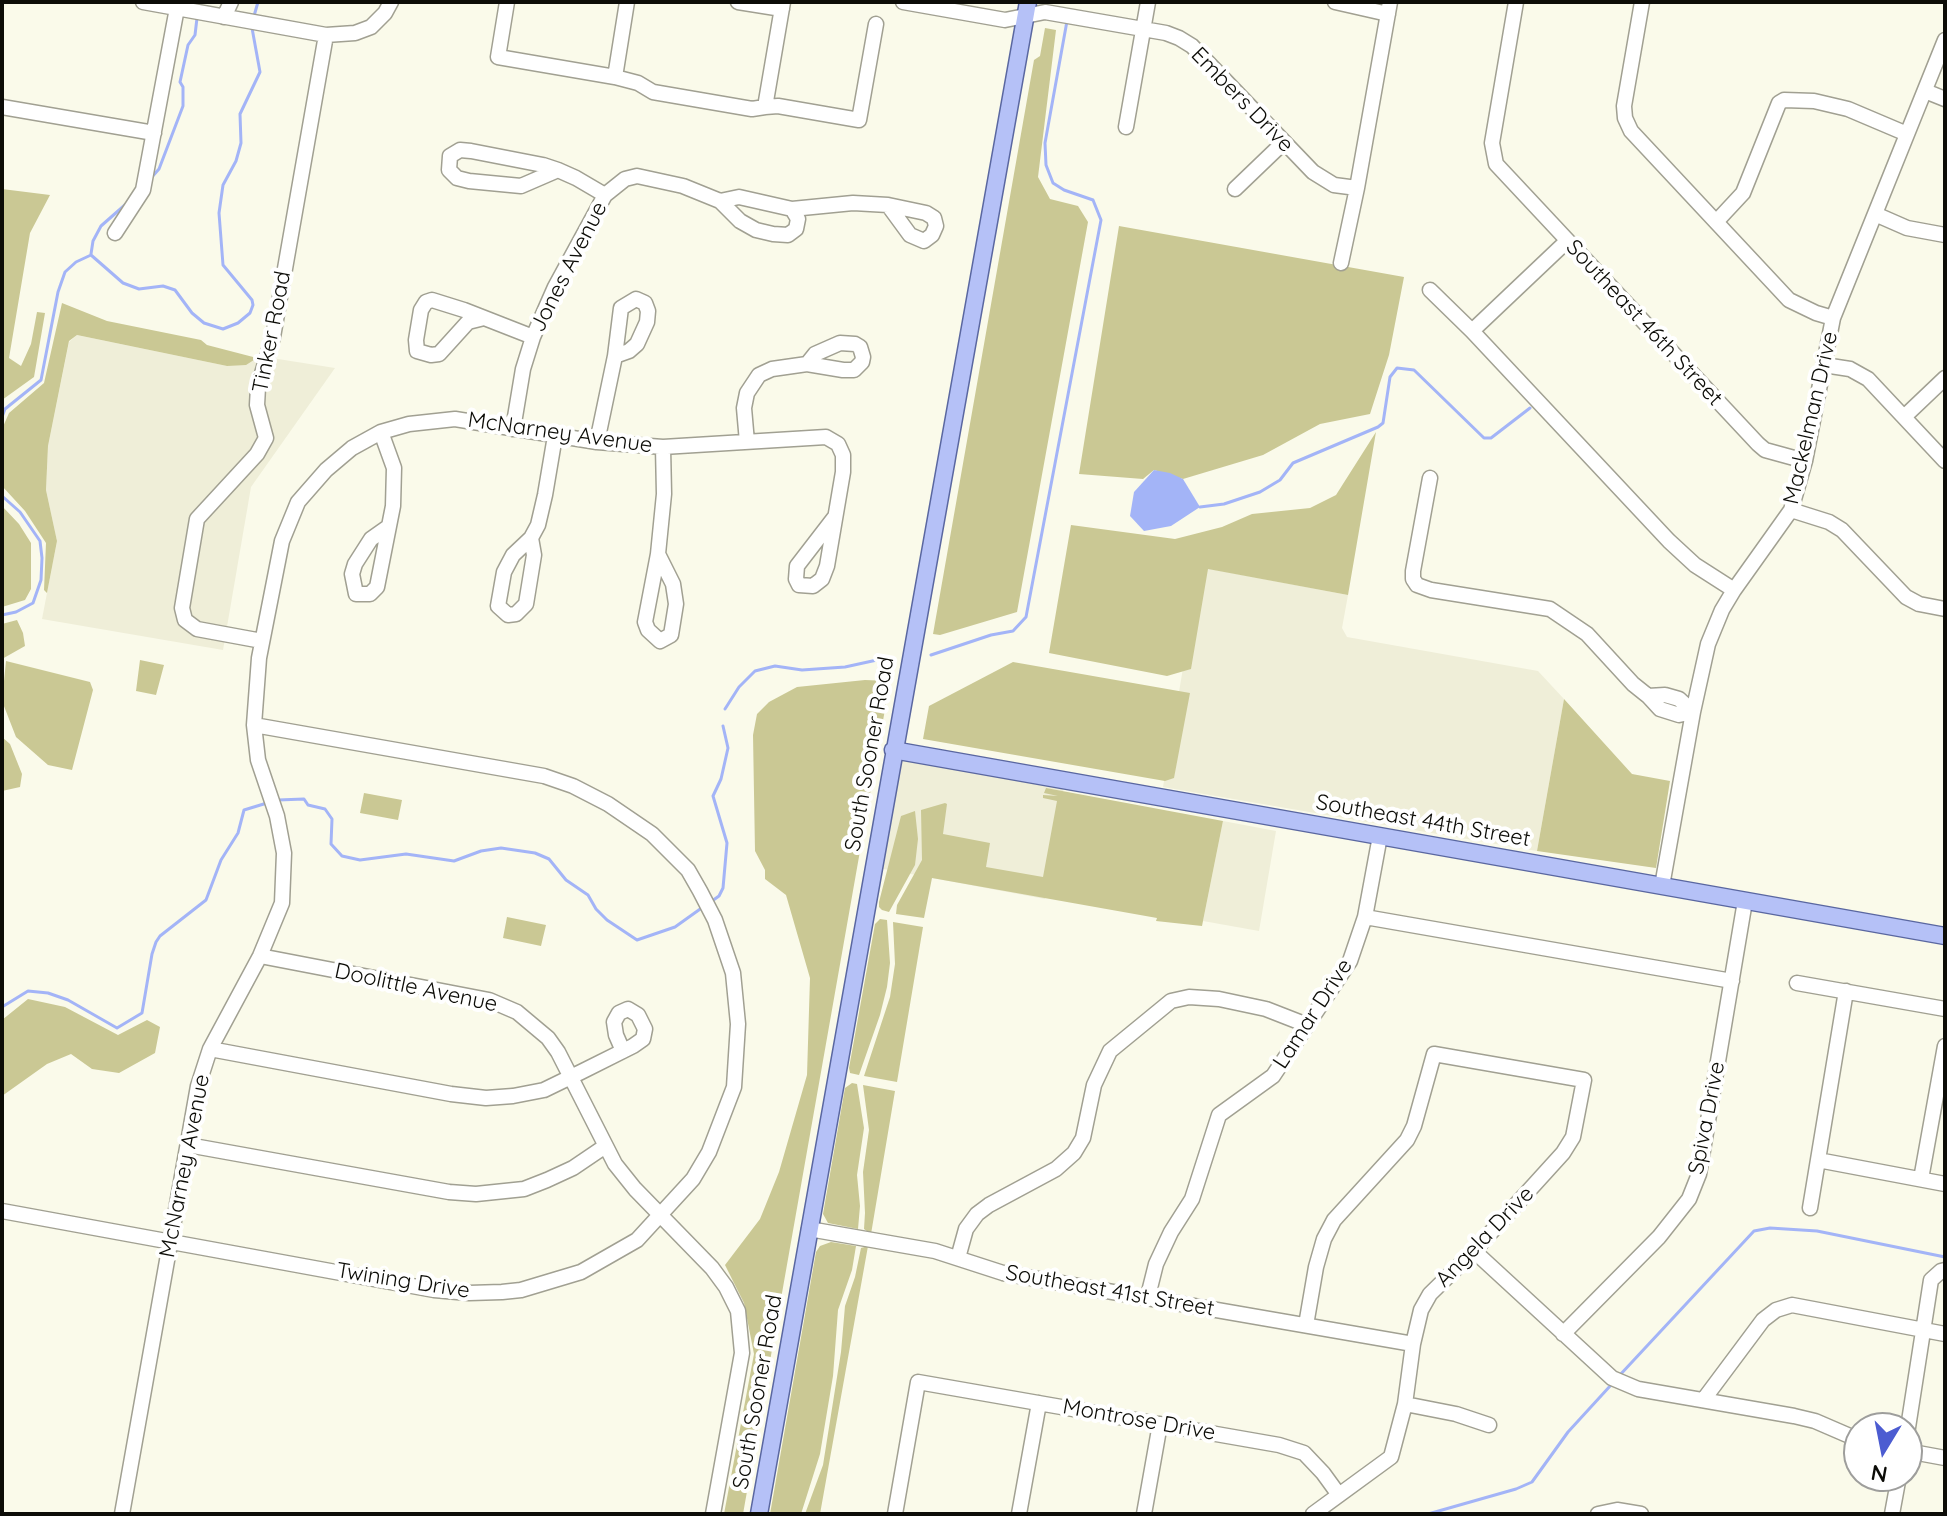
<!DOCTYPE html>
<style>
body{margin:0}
#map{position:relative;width:1947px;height:1516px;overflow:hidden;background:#fafaea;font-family:Quicksand,sans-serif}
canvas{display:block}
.frame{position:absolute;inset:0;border:4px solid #0c0c07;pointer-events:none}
.north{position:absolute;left:1843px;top:1412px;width:80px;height:80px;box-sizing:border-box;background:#fff;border:2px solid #9e9e9c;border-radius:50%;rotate:190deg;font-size:22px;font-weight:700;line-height:32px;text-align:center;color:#0c0c07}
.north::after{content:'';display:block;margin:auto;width:28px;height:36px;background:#4c5cd1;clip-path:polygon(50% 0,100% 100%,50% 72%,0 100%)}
</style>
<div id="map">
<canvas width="1947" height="1516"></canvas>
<div class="frame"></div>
<div class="north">N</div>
</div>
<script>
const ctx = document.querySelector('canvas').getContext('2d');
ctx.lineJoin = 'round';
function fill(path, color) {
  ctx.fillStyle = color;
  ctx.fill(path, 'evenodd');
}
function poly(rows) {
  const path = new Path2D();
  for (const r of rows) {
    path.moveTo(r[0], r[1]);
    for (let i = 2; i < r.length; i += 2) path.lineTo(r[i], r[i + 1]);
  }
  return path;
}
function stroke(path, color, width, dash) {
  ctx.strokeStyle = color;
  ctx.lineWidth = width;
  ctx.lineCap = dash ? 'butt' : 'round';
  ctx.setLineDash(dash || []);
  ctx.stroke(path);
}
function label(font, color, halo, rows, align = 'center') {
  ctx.font = font + ' Quicksand,sans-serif';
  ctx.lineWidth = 8;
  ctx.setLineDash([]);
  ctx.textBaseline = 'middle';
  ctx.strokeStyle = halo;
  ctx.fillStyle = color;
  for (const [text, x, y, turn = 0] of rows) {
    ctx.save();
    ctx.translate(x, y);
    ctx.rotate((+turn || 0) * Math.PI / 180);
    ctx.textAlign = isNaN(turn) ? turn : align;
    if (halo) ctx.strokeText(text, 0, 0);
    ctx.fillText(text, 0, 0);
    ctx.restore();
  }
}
fill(poly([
 [77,335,227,366,259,356,335,368,251,487,223,650,42,619,57,541,46,490,48,446,69,342],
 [1200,567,1348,595,1342,628,1347,637,1538,671,1564,699,1537,851,1163,787],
 [893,750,1065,780,1045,899,873,867],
 [1223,821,1276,831,1259,931,1203,921]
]), '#efeed8');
fill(poly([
 [1045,28,1056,30,1038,177,1050,199,1078,206,1088,222,1017,612,940,635,933,634,1034,60,1040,56],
 [2,189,50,195,30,233,9,358,21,366,31,344,37,312,45,313,34,377,2,400],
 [1119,226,1404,277,1389,355,1370,414,1320,424,1263,455,1183,479,1154,470,1143,479,1079,474],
 [62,303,107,321,201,340,207,345,257,358,246,365,227,366,77,335,69,341,48,446,46,490,57,541,47,593,44,590,46,543,25,511,2,486,2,429,9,413,44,383],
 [1376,432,1348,595,1208,569,1191,669,1167,676,1049,653,1071,525,1175,539,1222,527,1252,514,1310,508,1336,495],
 [2,506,19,524,31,543,31,589,25,600,2,607],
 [17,620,23,633,25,646,2,659,2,624],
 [140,660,164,665,156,695,136,691],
 [6,661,90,682,93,690,72,770,48,765,16,737,2,701],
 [1013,662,1190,693,1174,778,1165,781,923,739,929,706],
 [865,680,890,681,743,1514,724,1514,754,1354,744,1303,725,1265,760,1219,779,1172,807,1075,810,978,786,895,765,879,765,870,755,851,753,735,757,714,769,702,797,687],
 [1564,699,1632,774,1670,781,1656,868,1537,851],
 [2,737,10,744,22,774,20,787,2,791],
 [1046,788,1223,821,1202,926,1156,921,1157,918,932,878,924,918,896,914,897,905,922,860,921,810,945,803,947,804,943,834,990,843,986,867,1043,877,1057,801,1043,798,1043,795,1058,796,1044,793],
 [364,793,402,800,398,820,360,813],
 [915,811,918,839,915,865,889,912,882,910,879,907,879,902,901,816],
 [507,917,546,925,541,946,503,938],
 [880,919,887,920,890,963,887,987,880,1015,859,1075,850,1073,849,1068,875,924],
 [893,922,923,927,897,1082,864,1076,890,997,895,964],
 [28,999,65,1007,118,1035,147,1020,160,1027,155,1053,119,1073,92,1069,71,1054,47,1064,2,1096,2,1020],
 [852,1083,857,1084,864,1128,857,1175,860,1206,858,1229,828,1223,823,1214,845,1088],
 [863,1085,895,1091,871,1234,864,1229,865,1213,863,1172,869,1130],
 [831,1242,856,1246,852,1270,838,1310,833,1376,820,1454,801,1514,770,1514,816,1252,820,1246],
 [868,1246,820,1514,805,1514,823,1465,841,1352,845,1306,855,1277,861,1248]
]), '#cac894');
fill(poly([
 [1154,470,1170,473,1183,479,1200,507,1171,526,1144,531,1130,516,1134,492]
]), '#a3b4f7');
stroke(poly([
 [254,16,258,2],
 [151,178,159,169,183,106,183,87,180,82,188,45,195,35,197,18],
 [91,254,93,241,101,226,126,204],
 [91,255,123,283,139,289,163,286,175,290,192,313,204,323,223,329,238,323,250,313,253,305,252,300,223,265,219,213,223,185,236,161,241,143,240,114,260,72,252,28],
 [2,417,5,409,41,380,58,292,65,272,76,262,91,255],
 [2,496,20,512,40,541,42,558,41,580,33,603,16,612,2,615],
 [1200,507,1224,504,1260,492,1280,480,1293,463,1378,427,1383,423,1390,377,1397,368,1414,370,1484,438,1491,438,1530,408],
 [931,655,991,635,1013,631,1026,617,1101,220,1093,200,1064,190,1053,183,1046,165,1045,143,1067,21],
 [725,709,739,687,755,671,775,666,802,670,845,667,886,658],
 [278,800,304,799,308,805,325,809,332,819,331,844,342,856,360,860,406,854,454,861,481,851,501,848,535,853,549,859,566,880,588,895,596,909,607,920,637,940,675,927,703,907],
 [712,901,719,896,723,888,727,843,713,796,721,779,728,748,723,726],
 [2,1007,28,991,48,993,68,1000,117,1028,142,1013,152,954,156,942,160,936,206,900,221,860,238,833,244,810,267,803],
 [1619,1376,1754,1231,1770,1228,1817,1231,1945,1257],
 [1428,1514,1516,1489,1532,1482,1568,1432,1611,1385]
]), '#a3b4f7', 3);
const minor = poly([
 [143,2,326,35,355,33,371,27,385,13,391,2],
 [507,2,498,57,615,77,638,83,653,92,752,109,765,107],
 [738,2,782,9],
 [783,2,765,107,778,106,859,120,876,24],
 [903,2,1005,20,1045,12,1166,33,1179,38,1192,46,1313,172,1334,185,1357,188],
 [1335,2,1388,14],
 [1516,2,1492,143,1496,164,1758,444,1765,450,1805,461],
 [1642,2,1624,106,1625,118,1631,131,1789,300,1816,313,1833,318],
 [224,17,231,2],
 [615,77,627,2],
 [1925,91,1945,99],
 [2,107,154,133],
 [1126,127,1148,2],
 [558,170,521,186,469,181,457,178,449,170,450,156,460,150,471,151,543,165,558,170,576,178,605,195],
 [1235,189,1284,142],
 [720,201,739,197,792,209],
 [1875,214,1907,228,1945,235],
 [1716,222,1743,193,1779,103,1784,100,1814,101,1848,109,1907,134],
 [115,233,143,190,177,8],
 [1341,263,1357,188,1390,2],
 [1430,290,1472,331,1669,541,1695,565,1734,590],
 [484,318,468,322,439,354,431,355,417,351,416,340,421,310,426,302,432,300,464,310,533,337],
 [1472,331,1567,241],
 [1824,365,1850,369,1868,379,1945,461],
 [1904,417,1945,378],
 [513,429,523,369,533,337,555,287,605,195,625,179,637,176,683,186,720,201,740,221,756,230,773,234,788,235,796,229,798,219,792,209,853,203,888,205,910,235,924,241,932,235,936,226,934,218,926,213,888,205],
 [381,432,394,468,393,506,377,587,370,594,356,594,352,574,355,564,371,539,388,527],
 [597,442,615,356,629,351,637,344,647,322,648,311,645,303,636,299,621,308,615,356],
 [747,442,744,408,747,393,759,375,772,369,807,364,843,370,854,370,862,362,863,357,860,347,855,344,840,343,815,354,807,364],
 [1430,478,1413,571,1413,579,1417,585,1431,590,1550,609,1587,634,1633,684,1648,696],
 [1791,510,1829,522,1842,530,1906,597,1919,604,1945,609],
 [531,538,513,555,504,572,498,606,508,615,516,614,526,604,534,555,531,538,538,525,545,495,555,436],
 [658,554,645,622,648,630,660,641,671,635,676,604,673,584,658,554,664,494,663,447],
 [262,641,197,629,185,620,182,608,197,519,257,454,266,438,257,405,258,387,273,337,326,35],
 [1665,695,1679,699,1693,712,1679,715,1660,709,1648,696,1665,695],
 [1662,886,1693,712,1708,644,1722,610,1734,590,1791,510,1805,461,1833,318,1945,40],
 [1365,917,1732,981],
 [260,956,489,1000,517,1012,548,1038,558,1052,615,1164,635,1189,712,1268,726,1287,738,1311,742,1353,713,1514],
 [1797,983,1945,1009],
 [210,1049,451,1094,486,1098,513,1096,544,1090,581,1072,633,1046,643,1039,645,1029,638,1015,628,1009,619,1013,614,1022,616,1035,623,1051],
 [188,1145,449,1192,476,1194,524,1189,547,1180,573,1168,604,1147],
 [1818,1160,1945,1184],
 [1921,1179,1945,1046],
 [1810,1208,1846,991],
 [2,1211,434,1290,469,1293,502,1292,521,1290,581,1272,637,1240,693,1179,709,1152,734,1087,738,1024,733,973,715,920,700,891,688,870,652,834,608,804,573,786,544,776,254,725],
 [809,1229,935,1251,1003,1273,1413,1344],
 [1474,1251,1612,1378,1638,1389,1794,1416,1815,1421,1859,1440],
 [958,1258,966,1229,977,1214,989,1205,1056,1169,1074,1153,1083,1138,1094,1085,1110,1051,1171,1001,1189,997,1219,999,1266,1009,1307,1025],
 [1148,1296,1156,1264,1171,1232,1192,1199,1219,1115,1273,1076,1350,961,1365,917,1380,836],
 [1306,1325,1316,1267,1324,1239,1334,1220,1407,1140,1414,1126,1434,1054,1584,1080,1573,1137,1563,1153,1474,1251,1430,1294,1421,1310,1413,1344,1405,1404,1391,1457,1313,1514],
 [1563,1334,1659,1237,1689,1199,1699,1174,1745,901],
 [1704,1399,1763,1320,1776,1310,1792,1305,1945,1334],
 [1405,1404,1456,1414,1489,1425],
 [1907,1434,1931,1280,1941,1271,1945,1270],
 [1907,1451,1945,1458],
 [122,1514,198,1086,210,1049,260,956,282,903,284,853,277,816,258,760,254,725,259,658,282,541,298,502,326,470,352,448,381,432,409,424,455,419,597,442,663,447,826,437,838,444,843,455,843,472,827,566,822,579,813,586,799,585,796,579,797,566,834,518],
 [895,1514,918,1382,1279,1445,1304,1453,1323,1473,1339,1495],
 [1019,1514,1039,1403],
 [1144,1514,1160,1424],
 [1598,1514,1617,1510,1641,1514],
 [1892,1514,1899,1476]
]);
const major = poly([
 [893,750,1945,936],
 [759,1514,1028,2]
]);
stroke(minor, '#a1a092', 17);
stroke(major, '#5a67a0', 19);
stroke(minor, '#fff', 14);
stroke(major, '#b5c1f7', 16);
label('22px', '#0c0c07', '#fff', [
 ["Embers Drive",1242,100,46],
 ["Jones Avenue",569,267,-63],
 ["Southeast 46th Street",1644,323,47],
 ["Tinker Road",272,332,-79],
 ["Mackelman Drive",1811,418,-77],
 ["McNarney Avenue",560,433,8],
 ["South Sooner Road",870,754,-80],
 ["Southeast 44th Street",1423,821,10],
 ["Doolittle Avenue",416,988,12],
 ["Lamar Drive",1313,1014,-57],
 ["Spiva Drive",1707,1118,-79],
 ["McNarney Avenue",185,1166,-79],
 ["Angela Drive",1485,1237,-46],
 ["Twining Drive",403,1281,9],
 ["Southeast 41st Street",1110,1291,10],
 ["South Sooner Road",758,1392,-80],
 ["Montrose Drive",1139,1420,10]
]);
</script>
